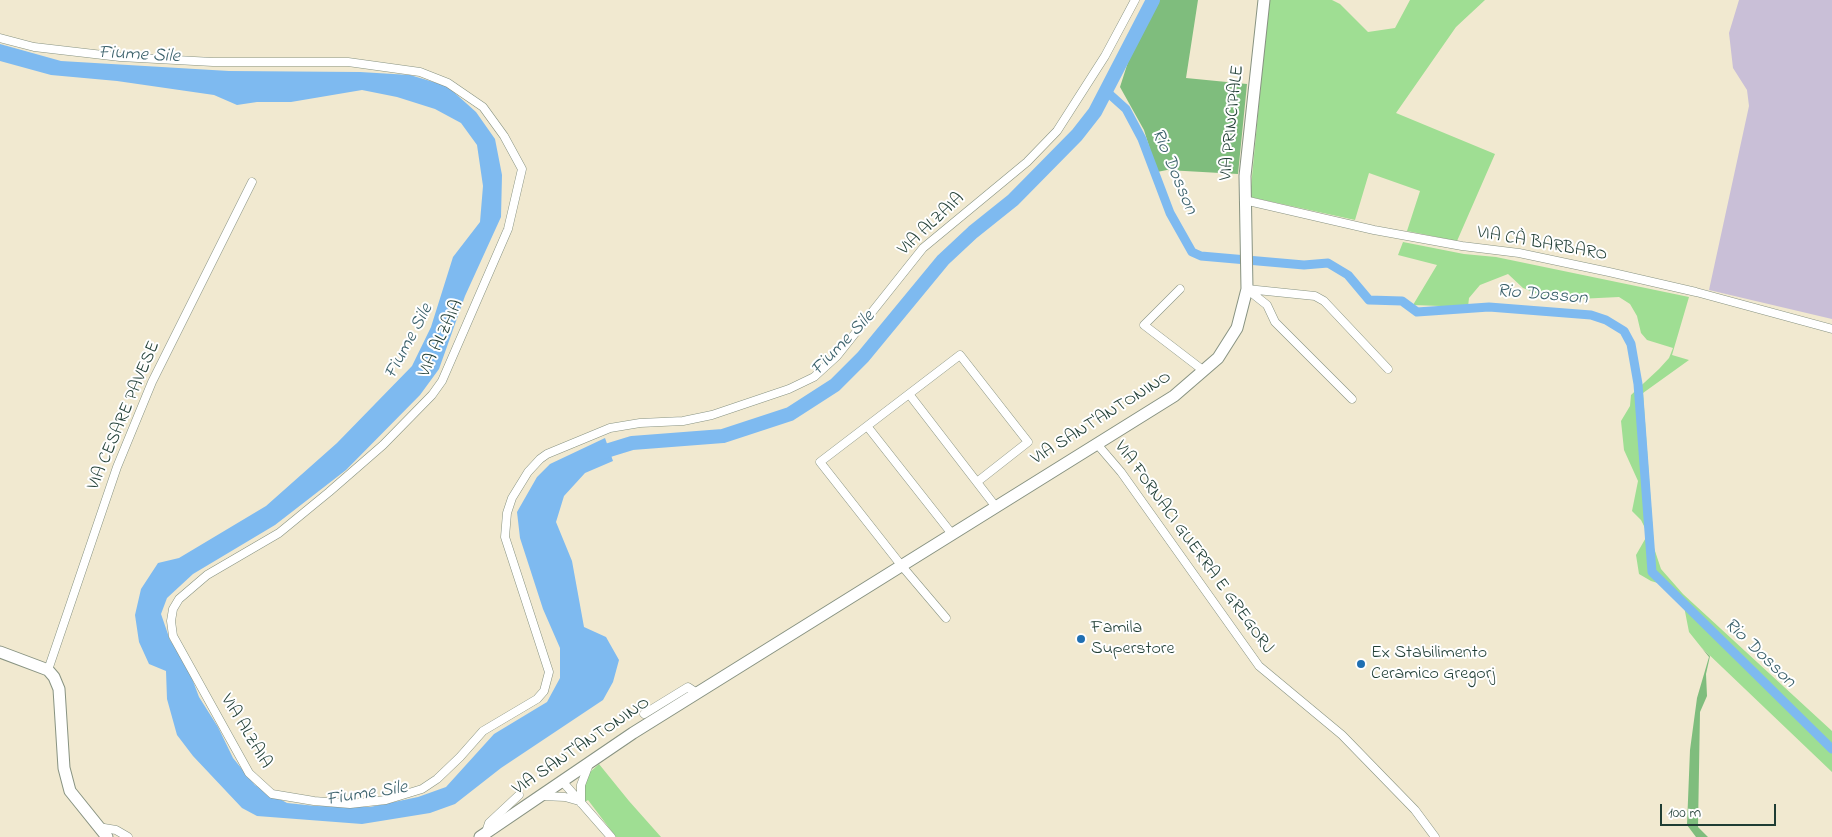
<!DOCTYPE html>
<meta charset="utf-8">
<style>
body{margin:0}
#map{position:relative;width:1832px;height:837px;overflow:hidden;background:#f1e9d0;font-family:"Indie Flower",sans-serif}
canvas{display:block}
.scale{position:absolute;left:1660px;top:804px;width:116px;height:22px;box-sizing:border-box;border:2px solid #1f3d34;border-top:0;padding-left:6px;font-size:15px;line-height:18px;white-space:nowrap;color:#1f3d34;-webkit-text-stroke:4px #fff;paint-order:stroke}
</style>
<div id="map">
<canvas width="1832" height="837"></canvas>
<div class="scale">100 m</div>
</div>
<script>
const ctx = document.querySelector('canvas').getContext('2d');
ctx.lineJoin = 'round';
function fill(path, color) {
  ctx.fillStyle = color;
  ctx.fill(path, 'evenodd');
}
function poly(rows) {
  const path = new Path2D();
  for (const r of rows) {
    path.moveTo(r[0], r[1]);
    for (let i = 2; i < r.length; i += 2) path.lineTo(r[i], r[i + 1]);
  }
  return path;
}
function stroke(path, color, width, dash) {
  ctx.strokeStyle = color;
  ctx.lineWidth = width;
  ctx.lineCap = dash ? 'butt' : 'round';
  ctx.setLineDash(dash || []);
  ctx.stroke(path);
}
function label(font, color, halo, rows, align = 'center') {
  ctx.font = font + ' "Indie Flower",sans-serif';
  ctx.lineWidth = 4;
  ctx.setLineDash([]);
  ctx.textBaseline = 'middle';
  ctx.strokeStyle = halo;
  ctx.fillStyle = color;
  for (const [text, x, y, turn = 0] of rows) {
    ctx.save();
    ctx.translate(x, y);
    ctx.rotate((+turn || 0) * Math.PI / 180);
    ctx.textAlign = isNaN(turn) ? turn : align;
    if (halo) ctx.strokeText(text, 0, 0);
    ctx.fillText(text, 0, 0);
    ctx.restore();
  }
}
fill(poly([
 [1739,0,1832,0,1832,319,1709,290,1749,106,1747,90,1733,68,1729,33]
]), '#c9bfd7');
fill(poly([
 [1269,0,1332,0,1340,4,1368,32,1395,28,1410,0,1485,0,1456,27,1396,113,1495,154,1457,241,1407,231,1420,191,1369,173,1355,220,1250,197],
 [1403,242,1464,254,1496,257,1689,297,1672,355,1689,360,1643,393,1654,548,1661,569,1683,594,1832,731,1832,772,1701,647,1689,632,1682,596,1671,587,1651,581,1639,574,1636,555,1648,534,1641,520,1632,511,1638,481,1624,450,1621,421,1630,406,1631,395,1659,369,1669,358,1673,348,1647,340,1641,333,1637,316,1630,304,1619,297,1578,299,1556,294,1545,297,1523,288,1508,274,1480,285,1469,298,1468,307,1413,305,1437,265,1398,255],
 [599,764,629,801,661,837,616,837,588,800,585,802,583,791,589,773]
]), '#9fde93');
fill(poly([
 [1159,0,1198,0,1186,78,1247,84,1238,174,1167,170,1157,172,1144,130,1120,87,1128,62],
 [1701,647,1710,656,1706,674,1707,696,1700,712,1698,827,1708,837,1696,837,1687,825,1690,750,1697,698,1709,657]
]), '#7fbd7d');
fill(poly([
 [0,44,61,61,229,71,360,72,410,75,447,86,476,112,495,139,502,175,501,217,465,296,439,369,420,395,346,470,275,525,193,574,167,598,161,614,170,640,187,665,199,697,218,727,233,758,255,785,287,803,316,806,370,807,418,797,446,787,494,734,547,702,560,678,560,648,543,609,520,538,517,512,537,477,550,464,605,438,613,461,585,473,564,496,556,522,572,561,584,627,606,637,619,660,613,682,603,700,501,768,455,804,430,813,362,824,257,816,242,808,193,756,177,735,167,699,166,671,149,664,139,642,135,615,141,589,158,563,179,558,266,506,337,443,412,366,431,327,453,257,480,222,483,186,477,145,461,123,435,109,397,97,362,90,291,102,257,102,237,105,214,95,117,81,51,75,0,61]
]), '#7ebaf0');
stroke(poly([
 [1106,91,1126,109,1142,139,1170,213,1192,252,1201,256,1304,265,1328,263,1348,275,1369,300,1402,301,1417,312,1489,307,1591,315,1606,320,1624,331,1631,344,1638,384,1652,572,1832,749]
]), '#7ebaf0', 9);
stroke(poly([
 [593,455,632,443,723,436,790,414,835,385,863,357,943,260,973,232,1013,200,1077,135,1095,112,1153,0]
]), '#7ebaf0', 14);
const street = poly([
 [0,38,34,47,120,57,213,62,348,62,420,72,448,83,483,107,504,136,522,169,508,229,442,381,432,395,383,445,329,492,279,533,207,575,179,599,173,609,171,621,173,636,249,773,272,794,314,801,350,804,386,800,422,789,437,779,460,757,483,731,537,699,544,691,549,672,505,537,507,513,512,498,528,472,540,459,547,454,610,428,640,423,683,421,712,415,789,389,814,377,837,356,923,248,1027,162,1057,131,1105,56,1135,0],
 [1244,200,1374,230,1462,246,1519,253,1609,272,1696,292,1832,329],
 [1180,289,1144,325,1204,371],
 [1247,289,1315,296,1324,301,1388,369],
 [1248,290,1267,305,1275,322,1352,399],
 [909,394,996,507],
 [867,426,952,534],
 [1097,444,1121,472,1259,666,1342,735,1415,810,1435,837],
 [946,618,901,565,820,462,960,355,1028,442,977,482],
 [48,670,117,467,152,382,252,182],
 [644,714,688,687,697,693],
 [562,781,611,837],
 [542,796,565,797,579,801],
 [581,803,581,785,589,764],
 [98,827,116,830,128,837],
 [486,832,489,823,519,795]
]);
const secondary = poly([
 [0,652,48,670,54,677,59,689,64,768,70,791,107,837],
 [480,837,633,733,1174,396,1218,358,1237,328,1247,289,1245,176,1264,0]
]);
stroke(street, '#889382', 9);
stroke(secondary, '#889382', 13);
stroke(street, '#fff', 8);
stroke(secondary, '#fff', 11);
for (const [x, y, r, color] of [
 [1081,639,5,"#1f6fb2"],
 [1361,664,5,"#1f6fb2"]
]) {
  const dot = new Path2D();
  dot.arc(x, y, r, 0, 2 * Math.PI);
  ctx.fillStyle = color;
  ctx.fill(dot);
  stroke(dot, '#fff', 2);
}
label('18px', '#1f3d34', '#fff', [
 ["VIA PRINCIPALE",1233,123,-84],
 ["VIA ALZAIA",932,225,-43],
 ["VIA CÀ BARBARO",1542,245,10],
 ["VIA ALZAIA",442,339,-65],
 ["VIA CESARE PAVESE",125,416,-67],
 ["VIA SANT'ANTONINO",1102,419,-32],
 ["VIA FORNACI GUERRA E GREGORJ",1193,548,54],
 ["VIA ALZAIA",245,732,59],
 ["VIA SANT'ANTONINO",582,747,-34]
]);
label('18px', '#1f3d34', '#fff', [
 ["Famila",1091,629],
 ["Superstore",1091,650],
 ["Ex Stabilimento",1371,654],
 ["Ceramico Gregorj",1371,675]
], 'left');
label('italic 19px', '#3c626c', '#fff', [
 ["Fiume Sile",139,56,3],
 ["Rio Dosson",1173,172,67],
 ["Rio Dosson",1542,296,5],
 ["Fiume Sile",410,342,-62],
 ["Fiume Sile",844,344,-46],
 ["Rio Dosson",1759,654,44],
 ["Fiume Sile",367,795,-9]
]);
</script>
